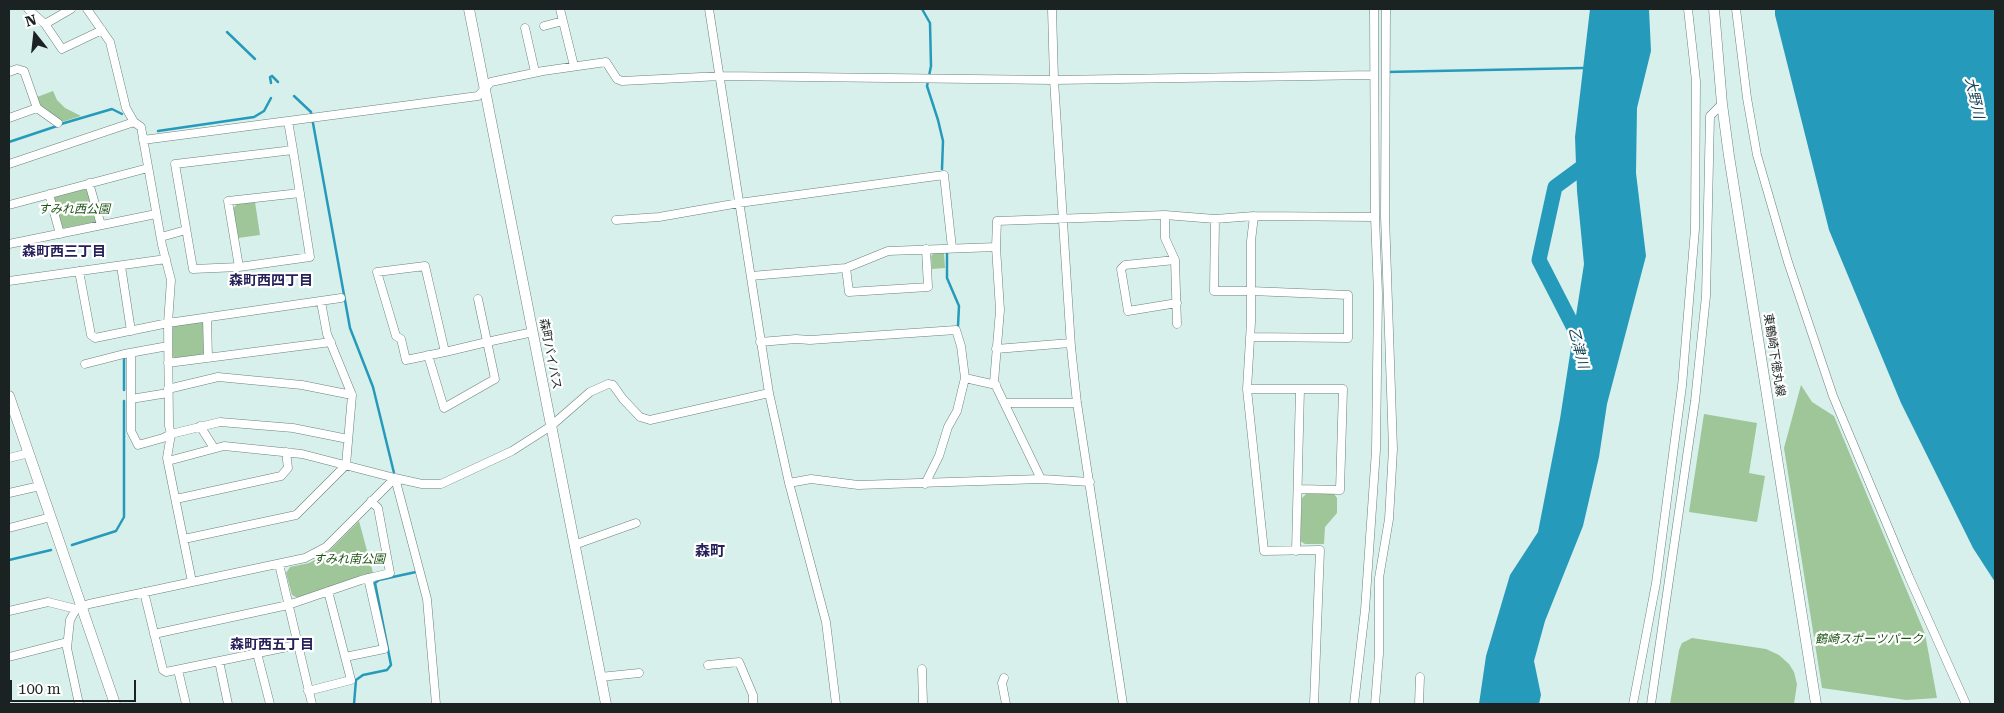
<!DOCTYPE html>
<meta charset="utf-8">
<style>
body{margin:0}
#map{position:relative;width:2004px;height:713px;overflow:hidden;background:#d8f0eb;font-family:"Roboto Serif",serif}
canvas{display:block}
.frame{position:absolute;inset:0;border:10px solid #1a2321;pointer-events:none}
.north{position:absolute;left:10px;top:10px;width:50px;height:50px;-webkit-text-stroke:4px #fff;paint-order:stroke;rotate:344deg;font-size:14px;font-weight:700;line-height:20px;text-align:center;color:#1a2321}
.north::after{content:'';display:block;margin:auto;width:18px;height:22px;background:#1a2321;clip-path:polygon(50% 0,100% 100%,50% 72%,0 100%)}
.scale{position:absolute;left:10px;top:680px;width:126px;height:22px;box-sizing:border-box;border:2px solid #1a2321;border-top:0;padding-left:6px;font-size:15px;line-height:18px;white-space:nowrap;color:#1a2321;-webkit-text-stroke:4px #fff;paint-order:stroke}
</style>
<div id="map">
<canvas width="2004" height="713"></canvas>
<div class="frame"></div>
<div class="north">N</div>
<div class="scale">100 m</div>
</div>
<script>
const ctx = document.querySelector('canvas').getContext('2d');
ctx.lineJoin = 'round';
function fill(path, color) {
  ctx.fillStyle = color;
  ctx.fill(path, 'evenodd');
}
function poly(rows) {
  const path = new Path2D();
  for (const r of rows) {
    path.moveTo(r[0], r[1]);
    for (let i = 2; i < r.length; i += 2) path.lineTo(r[i], r[i + 1]);
  }
  return path;
}
function stroke(path, color, width, dash) {
  ctx.strokeStyle = color;
  ctx.lineWidth = width;
  ctx.lineCap = dash ? 'butt' : 'round';
  ctx.setLineDash(dash || []);
  ctx.stroke(path);
}
function label(font, color, halo, rows, align = 'center') {
  ctx.font = font + ' "Roboto Serif","Noto Sans JP",serif';
  ctx.lineWidth = 4.5;
  ctx.setLineDash([]);
  ctx.textBaseline = 'middle';
  ctx.strokeStyle = halo;
  ctx.fillStyle = color;
  for (const [text, x, y, turn = 0] of rows) {
    ctx.save();
    ctx.translate(x, y);
    ctx.rotate((+turn || 0) * Math.PI / 180);
    ctx.textAlign = isNaN(turn) ? turn : align;
    if (halo) ctx.strokeText(text, 0, 0);
    ctx.fillText(text, 0, 0);
    ctx.restore();
  }
}
fill(poly([
 [53,91,57,100,65,108,81,116,62,122,41,106,37,97],
 [84,189,88,191,96,220,95,222,64,228,61,227,54,200,55,197],
 [255,202,260,235,238,238,233,209,237,204],
 [934,253,944,253,945,268,932,269,931,256],
 [202,322,205,325,205,351,203,355,175,358,172,356,173,326],
 [1801,385,1812,402,1834,416,1925,634,1937,698,1906,700,1822,688,1784,448],
 [1704,414,1757,423,1749,473,1765,476,1757,522,1689,512],
 [1306,494,1334,494,1337,498,1337,513,1325,527,1324,544,1305,544,1300,541,1302,498],
 [359,521,373,573,298,598,292,595,286,573,290,567,309,563,325,555],
 [1692,638,1766,649,1779,655,1789,664,1794,672,1797,684,1794,704,1670,704,1679,650,1682,643]
]), '#9ec698');
fill(poly([
 [1590,9,1649,9,1651,51,1637,108,1636,173,1646,256,1607,404,1599,457,1583,526,1545,621,1534,661,1541,695,1539,704,1479,704,1486,656,1510,575,1538,532,1560,419,1584,264,1577,191,1575,137],
 [1775,9,1995,9,1995,582,1973,548,1901,403,1829,230,1775,15]
]), '#269abb');
stroke(poly([
 [922,9,930,23,931,66,927,86,938,120,943,141,942,169],
 [227,32,255,59],
 [1386,72,1583,68],
 [272,76,278,82],
 [271,83,270,77,272,76],
 [294,96,311,112,350,328,373,387,394,473],
 [61,124,112,109,122,114],
 [158,131,254,117,264,111,271,98],
 [9,142,57,126],
 [947,253,947,278,959,306,958,326],
 [124,390,124,357],
 [72,545,116,531,124,517,124,401],
 [9,560,51,550],
 [354,704,356,680,363,675,387,670,391,665,375,583,379,580,416,572]
]), '#269abb', 2.5);
stroke(poly([
 [1579,347,1576,332,1539,260,1555,187,1589,162,1591,159]
]), '#269abb', 15);
const street = poly([
 [28,9,45,24,62,49,102,30],
 [87,9,110,42,126,108,134,122,141,127,162,245,171,280,168,323,169,426,171,434,167,458,192,582],
 [560,9,574,66],
 [709,9,769,393,789,483,826,622,836,704],
 [1052,9,1054,80,1071,347,1077,403,1123,704],
 [1736,9,1747,98,1757,155,1788,262,1833,396,1909,577,1966,704],
 [45,24,71,9],
 [544,26,563,21],
 [525,28,535,72],
 [9,72,17,69,24,71,37,108,9,118],
 [37,108,58,123],
 [288,121,293,150,310,257,239,267,193,269,175,164,293,150],
 [143,140,478,96,491,82,543,71,606,62,617,79,622,81,721,76,1054,80,1374,75],
 [9,164,134,122],
 [89,183,101,225],
 [49,194,60,234],
 [9,205,148,168],
 [1165,215,1165,238,1175,260,1177,324],
 [1254,216,1251,241,1251,322,1247,389,1264,551,1320,550,1314,704],
 [1215,219,1214,291,1251,291,1348,295,1348,338,1250,337],
 [616,220,659,217,739,203,944,175,952,248],
 [161,237,186,230],
 [9,244,156,214],
 [996,247,1000,310,994,382,1041,479],
 [1175,260,1125,265,1121,269,1128,311,1177,303],
 [121,266,131,331],
 [239,267,228,201,300,193],
 [846,268,849,292,928,287,926,249],
 [79,271,91,335,95,338,168,323,341,298],
 [751,276,846,268,888,251,996,247,997,221,1165,215,1215,219,1254,216,1375,217],
 [9,281,166,259],
 [207,318,208,358],
 [760,342,796,339,810,340,956,330,961,346,965,378,996,385],
 [996,349,1070,343],
 [445,352,425,266,377,272,396,336,401,339,406,360,445,352,487,342,533,332],
 [131,353,131,431,138,445,163,438,171,434,220,422,293,428,348,439],
 [428,355,444,408,495,379,478,299],
 [168,363,331,342],
 [85,364,124,354,168,346],
 [168,389,218,377,302,385,352,395],
 [1247,389,1343,389,1340,490,1298,489],
 [131,399,168,393],
 [1005,403,1077,403],
 [200,426,214,448],
 [9,458,29,453],
 [168,461,224,446,302,454,395,478,422,484,441,484,512,451,551,426,590,392,608,384,613,385,623,399,640,417,650,420,769,393],
 [395,478,427,599,436,704],
 [789,483,811,479,858,485,1041,479,1090,482],
 [925,484,939,456,948,427,957,411,965,378],
 [9,493,40,486],
 [176,499,281,476,288,468,286,452],
 [9,528,51,517],
 [184,539,296,515,346,465,352,395,327,334,321,302],
 [574,545,636,523],
 [1296,551,1300,389],
 [279,564,312,704],
 [144,592,163,670,166,672,297,645],
 [76,609,70,620,67,648,79,704],
 [9,611,48,602,76,609,89,604,305,558,326,547,395,478],
 [154,634,288,605,361,580,390,573,378,508,371,501],
 [257,653,270,704],
 [9,657,67,642],
 [345,657,384,649,368,578],
 [219,661,228,704],
 [708,665,739,662,753,695,753,704],
 [922,669,923,704],
 [178,670,186,704],
 [600,677,639,673],
 [1004,678,1002,683,1006,704],
 [308,691,351,680,328,591],
 [1354,704,1365,610,1376,450,1378,294,1375,217,1374,9],
 [1375,704,1379,654,1379,578,1389,519,1393,449,1385,216,1386,9],
 [1419,704,1420,677],
 [1633,704,1656,583,1682,386,1695,229,1696,81,1688,9],
 [1651,704,1695,401,1706,296,1710,116,1722,104]
]);
const secondary = poly([
 [469,9,606,704],
 [1714,9,1722,104,1729,156,1816,704],
 [9,396,115,704]
]);
stroke(street, '#6c817d', 9);
stroke(secondary, '#6c817d', 11);
stroke(street, '#fff', 8);
stroke(secondary, '#fff', 10);
label('italic 12px', '#1c5414', '#fff', [
 ["すみれ西公園",74,209],
 ["すみれ南公園",349,559],
 ["鶴崎スポーツパーク",1869,639]
]);
label('12px', '#1a2321', '#fff', [
 ["森町バイパス",550,354,79],
 ["東鶴崎下徳丸線",1774,355,81]
]);
label('italic 14px', '#164553', '#fff', [
 ["大野川",1974,98,77],
 ["乙津川",1578,348,75]
]);
label('bold 14px', '#27215b', '#fff', [
 ["森町西三丁目",64,252],
 ["森町西四丁目",271,281],
 ["森町西五丁目",272,645]
]);
label('bold 15px', '#27215b', '#fff', [
 ["森町",710,552]
]);
</script>
